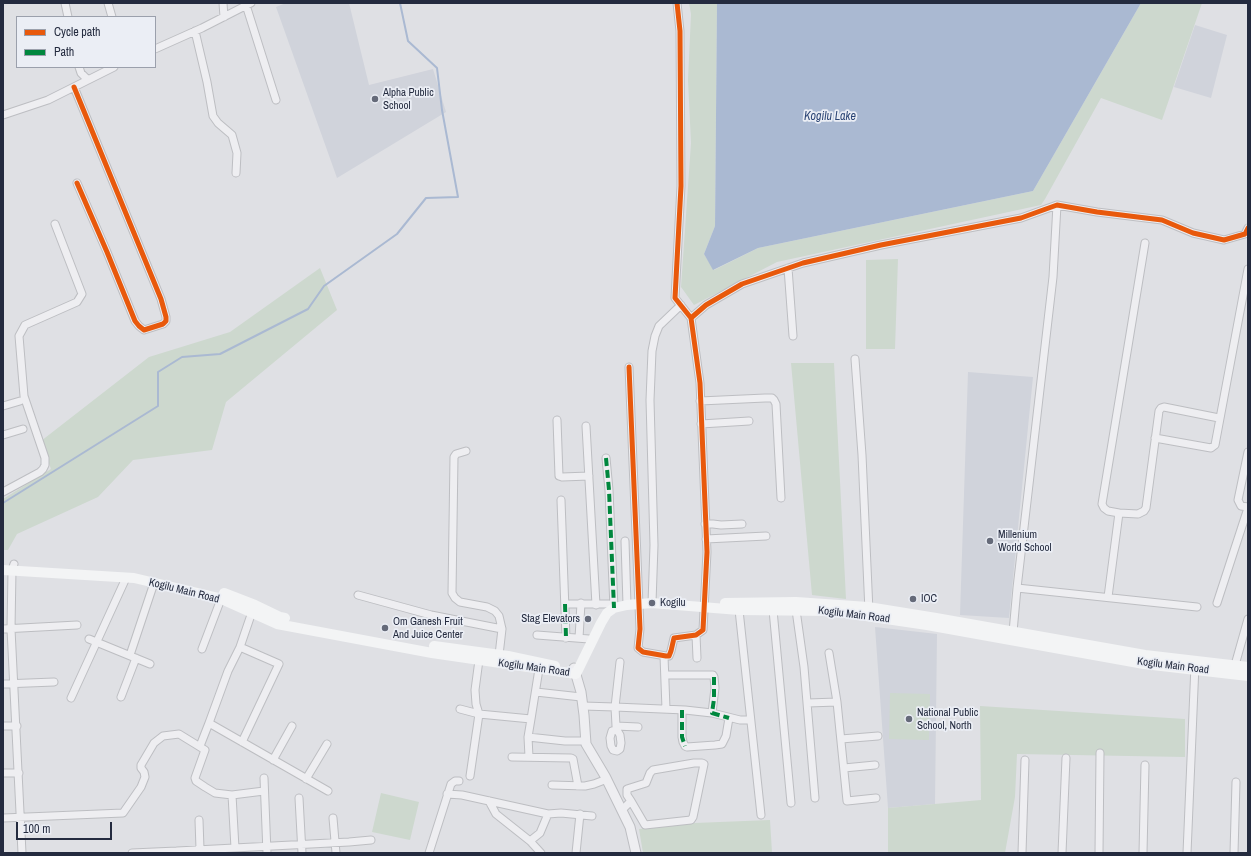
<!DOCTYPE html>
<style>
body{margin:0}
#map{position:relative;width:1251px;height:856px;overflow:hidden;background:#dfe0e4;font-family:"Archivo Narrow",sans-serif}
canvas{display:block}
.frame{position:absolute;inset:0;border:4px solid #242b3f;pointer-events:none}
.legend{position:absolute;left:16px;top:16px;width:140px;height:52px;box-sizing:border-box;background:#ebeef5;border:1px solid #9ba0ac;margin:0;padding:5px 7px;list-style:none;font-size:12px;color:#242b3f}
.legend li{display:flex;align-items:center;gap:8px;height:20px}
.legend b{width:20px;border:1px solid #9ba0ac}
.scale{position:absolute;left:16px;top:822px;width:96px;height:18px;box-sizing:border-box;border:2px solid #242b3f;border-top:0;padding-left:5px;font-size:12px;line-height:14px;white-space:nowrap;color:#242b3f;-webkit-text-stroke:3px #ebeef5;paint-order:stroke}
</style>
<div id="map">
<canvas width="1251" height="856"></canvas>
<div class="frame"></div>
<ul class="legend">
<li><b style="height:5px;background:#e8590c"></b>Cycle path</li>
<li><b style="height:5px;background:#00873e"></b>Path</li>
</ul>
<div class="scale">100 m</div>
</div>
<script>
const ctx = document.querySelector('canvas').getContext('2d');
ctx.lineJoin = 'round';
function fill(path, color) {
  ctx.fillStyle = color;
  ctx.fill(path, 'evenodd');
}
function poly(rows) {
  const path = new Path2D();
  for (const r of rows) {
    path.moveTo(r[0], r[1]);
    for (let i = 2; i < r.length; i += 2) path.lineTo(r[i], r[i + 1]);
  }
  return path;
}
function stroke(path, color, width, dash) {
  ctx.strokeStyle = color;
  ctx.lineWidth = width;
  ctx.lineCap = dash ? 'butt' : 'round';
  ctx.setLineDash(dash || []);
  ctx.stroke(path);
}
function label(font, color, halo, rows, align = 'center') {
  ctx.font = font + ' "Archivo Narrow",sans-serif';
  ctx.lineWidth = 3.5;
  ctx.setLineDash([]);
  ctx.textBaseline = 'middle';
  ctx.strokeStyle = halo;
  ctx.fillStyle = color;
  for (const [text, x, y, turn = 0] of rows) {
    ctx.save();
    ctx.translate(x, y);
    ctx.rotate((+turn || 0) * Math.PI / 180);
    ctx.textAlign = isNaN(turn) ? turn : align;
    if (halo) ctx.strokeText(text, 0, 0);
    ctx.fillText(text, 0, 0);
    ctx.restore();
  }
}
fill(poly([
 [286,3,349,3,369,85,433,69,446,112,337,178,276,7],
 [1195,25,1227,35,1211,98,1174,87],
 [968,372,1033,377,1009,618,960,615],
 [875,627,937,634,935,804,888,808]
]), '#d0d3db');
fill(poly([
 [689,3,717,3,715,226,704,254,714,270,758,248,1033,191,1141,3,1202,3,1162,120,1101,98,1045,199,1041,205,777,262,694,305,681,287,691,143,688,80,691,14],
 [898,259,895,349,866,349,866,260],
 [320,268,337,310,226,402,212,450,133,460,98,497,17,534,8,550,3,550,3,499,51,469,41,441,149,357,230,332],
 [791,363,834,363,846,599,812,595],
 [890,693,930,694,929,740,889,739],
 [980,706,1185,719,1185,757,1017,754,1015,797,1005,853,888,853,888,808,981,800],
 [381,793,419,802,410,840,372,832],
 [770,820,772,853,643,853,639,829,695,823]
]), '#cdd8ce');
fill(poly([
 [717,3,1141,3,1033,191,758,248,713,270,704,254,715,226]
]), '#aab9d2');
stroke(poly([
 [3,503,158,406,158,372,182,357,220,354,308,309,324,286,397,234,426,198,458,197,442,110,437,68,408,41,400,3]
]), '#aab9d2', 2);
const minor = poly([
 [65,3,68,17],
 [108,3,112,17],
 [223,3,224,17],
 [246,5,276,100],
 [195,31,207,82,213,116,218,123,232,135,237,153,236,173],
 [155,49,202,28,251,3],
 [79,67,81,73,88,80],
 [74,87,161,299,166,317,166,321,163,324,144,330,139,326,135,321,107,252,77,183],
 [3,115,48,100,114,67],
 [788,268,793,336],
 [691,318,706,305,742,284,803,263,881,245,1021,218,1057,205,1097,212,1162,220,1193,233,1224,240,1245,234,1248,228],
 [855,359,862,455,869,611],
 [629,367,640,629,638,648,643,652,666,656,669,656,671,651,674,638,696,635,703,630,707,552,700,383,691,318,675,298,681,186,680,31,677,3],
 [700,401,765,398,772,398,774,400,776,404,781,498],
 [3,406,20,401],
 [557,420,559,476,562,477,589,476],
 [701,424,749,421],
 [586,426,596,605],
 [3,435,23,429],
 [1155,438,1211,448,1215,445,1248,269],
 [466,451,456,454,454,457,452,593,455,598,460,602,487,607,495,611,499,616,502,629],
 [606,458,609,490,614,608],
 [3,492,40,472,43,469,45,465,45,458,24,396,19,336,25,325,77,302,82,294,55,224],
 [561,500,566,638],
 [1248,507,1241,506,1238,500,1248,452],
 [1119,513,1138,514,1144,511,1146,508,1159,411,1161,408,1164,407,1219,418],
 [705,524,713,524,721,525,742,524],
 [706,539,766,536],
 [625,541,627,605],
 [14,564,12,570,11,629,22,853],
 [1017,588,1053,277,1057,205],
 [358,595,431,615,502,629,499,655],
 [1108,597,1119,513,1108,511,1104,508,1102,504,1145,243],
 [652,603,654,545,650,400,652,351,655,336,659,326,681,305],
 [1217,603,1248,508],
 [565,604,609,604,612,609],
 [739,610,761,815],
 [773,610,791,803],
 [796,610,804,667,815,798],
 [3,629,77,625],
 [1013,632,1017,588,1197,607],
 [537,635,589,639],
 [696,635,697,658],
 [579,638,581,603],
 [89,639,150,664],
 [240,647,228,671,209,723,328,791],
 [202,649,221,599],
 [829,653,837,702,847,801,876,798],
 [130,655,154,583],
 [664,656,666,709],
 [479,660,475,690,476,704,479,714],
 [1235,665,1248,619],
 [665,675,713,675,714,677,715,688,712,713],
 [3,684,54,682],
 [536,692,581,697],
 [121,697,136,658],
 [71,698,126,578],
 [808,703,837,702],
 [583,706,615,707,620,662],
 [460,709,479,714],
 [682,710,682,737,683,742,685,746,687,747,715,745,722,744,726,736,729,718],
 [3,726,17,726],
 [616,726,638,727],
 [617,730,612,731,610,738,611,746,613,750,617,751,620,749,621,743,620,735,617,730,616,726,615,707,685,710,712,713,740,720,750,720],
 [528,737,565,741,586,741],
 [841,739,878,736],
 [242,742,279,664,240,647,253,609],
 [200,746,209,723],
 [512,757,571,758,573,759,578,786],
 [529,757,528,737,531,719],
 [273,760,292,726],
 [844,768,875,765],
 [3,773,19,773],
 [470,776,479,714,531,719,539,669],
 [264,778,267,853],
 [306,779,327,744],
 [552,785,585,786,594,784,607,779],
 [447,794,462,795,548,814],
 [232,795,235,848],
 [299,798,302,853],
 [489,801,496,814,530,841,541,853],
 [622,810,631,801,627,795,627,789,646,783,650,773,653,770,694,763,702,763,704,764,693,817,691,820,645,825,631,801],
 [3,818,123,813,141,787,145,777,144,772,141,768,141,765,154,743,163,736,179,734,205,750,195,778,196,781,205,787,215,793,232,795,264,791],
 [333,818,336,853],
 [199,820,200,849],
 [530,841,540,833,548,814,561,813,592,816],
 [177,851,349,842,371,840],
 [132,853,177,851,177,853],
 [429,853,451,784,455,781,459,781],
 [576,853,580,814],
 [1022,853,1025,760],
 [1062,853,1066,758],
 [1099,853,1100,753],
 [1143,853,1145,765],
 [1187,853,1195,665],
 [1234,853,1236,782]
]);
const tertiary = poly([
 [574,668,581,692,584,715,586,744,605,776,630,827,636,853]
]);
stroke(minor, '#bdbec2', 9);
stroke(tertiary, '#bdbec2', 11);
stroke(minor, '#eeeef1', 7);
stroke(tertiary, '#eeeef1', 9);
stroke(poly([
 [3,570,134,578,219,598,277,624,432,653,576,674,601,623,607,613,614,608,627,605,652,603,739,610,832,611,927,625,1144,664,1248,676],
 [224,593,255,605,280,617,285,618],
 [725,603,796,602,868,607,936,618,1145,655,1248,667],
 [434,646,508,656,555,666]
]), '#f3f4f5', 10);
stroke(poly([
 [606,458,609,490,614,608],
 [565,604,566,638],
 [714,677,714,699,712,713,729,718],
 [682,710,682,737,685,746]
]), '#00873e', 4, [8, 4]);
stroke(poly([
 [74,87,161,299,166,317,166,321,163,324,144,330,139,326,135,321,107,252,77,183],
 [691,318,706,305,742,284,803,263,881,245,1021,218,1057,205,1097,212,1162,220,1193,233,1224,240,1245,234,1248,228],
 [629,367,640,629,638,648,643,652,666,656,669,656,671,651,674,638,696,635,703,630,707,552,700,383,691,318,675,298,681,186,680,31,677,3]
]), '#e8590c', 5);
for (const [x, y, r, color] of [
 [375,99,4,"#656a79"],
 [990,541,4,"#656a79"],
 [913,599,4,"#656a79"],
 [652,603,4,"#656a79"],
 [588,619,4,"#656a79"],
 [385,628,4,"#656a79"],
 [909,719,4,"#656a79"]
]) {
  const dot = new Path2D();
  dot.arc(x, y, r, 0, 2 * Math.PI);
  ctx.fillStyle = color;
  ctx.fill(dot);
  stroke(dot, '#ebeef5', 1.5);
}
label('11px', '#242b3f', '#ebeef5', [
 ["Alpha Public",383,93],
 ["School",383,106],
 ["Millenium",998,535],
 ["World School",998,548],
 ["IOC",921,599],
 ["Kogilu",660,603],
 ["Stag Elevators",580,619,"right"],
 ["Om Ganesh Fruit",393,622],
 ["And Juice Center",393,635],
 ["National Public",917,713],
 ["School, North",917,726]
], 'left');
label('11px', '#242b3f', '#ebeef5', [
 ["Kogilu Main Road",184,591,14],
 ["Kogilu Main Road",854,615,7],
 ["Kogilu Main Road",1173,666,7],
 ["Kogilu Main Road",534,668,8]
]);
label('italic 12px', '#2c4575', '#ebeef5', [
 ["Kogilu Lake",830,117]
]);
</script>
